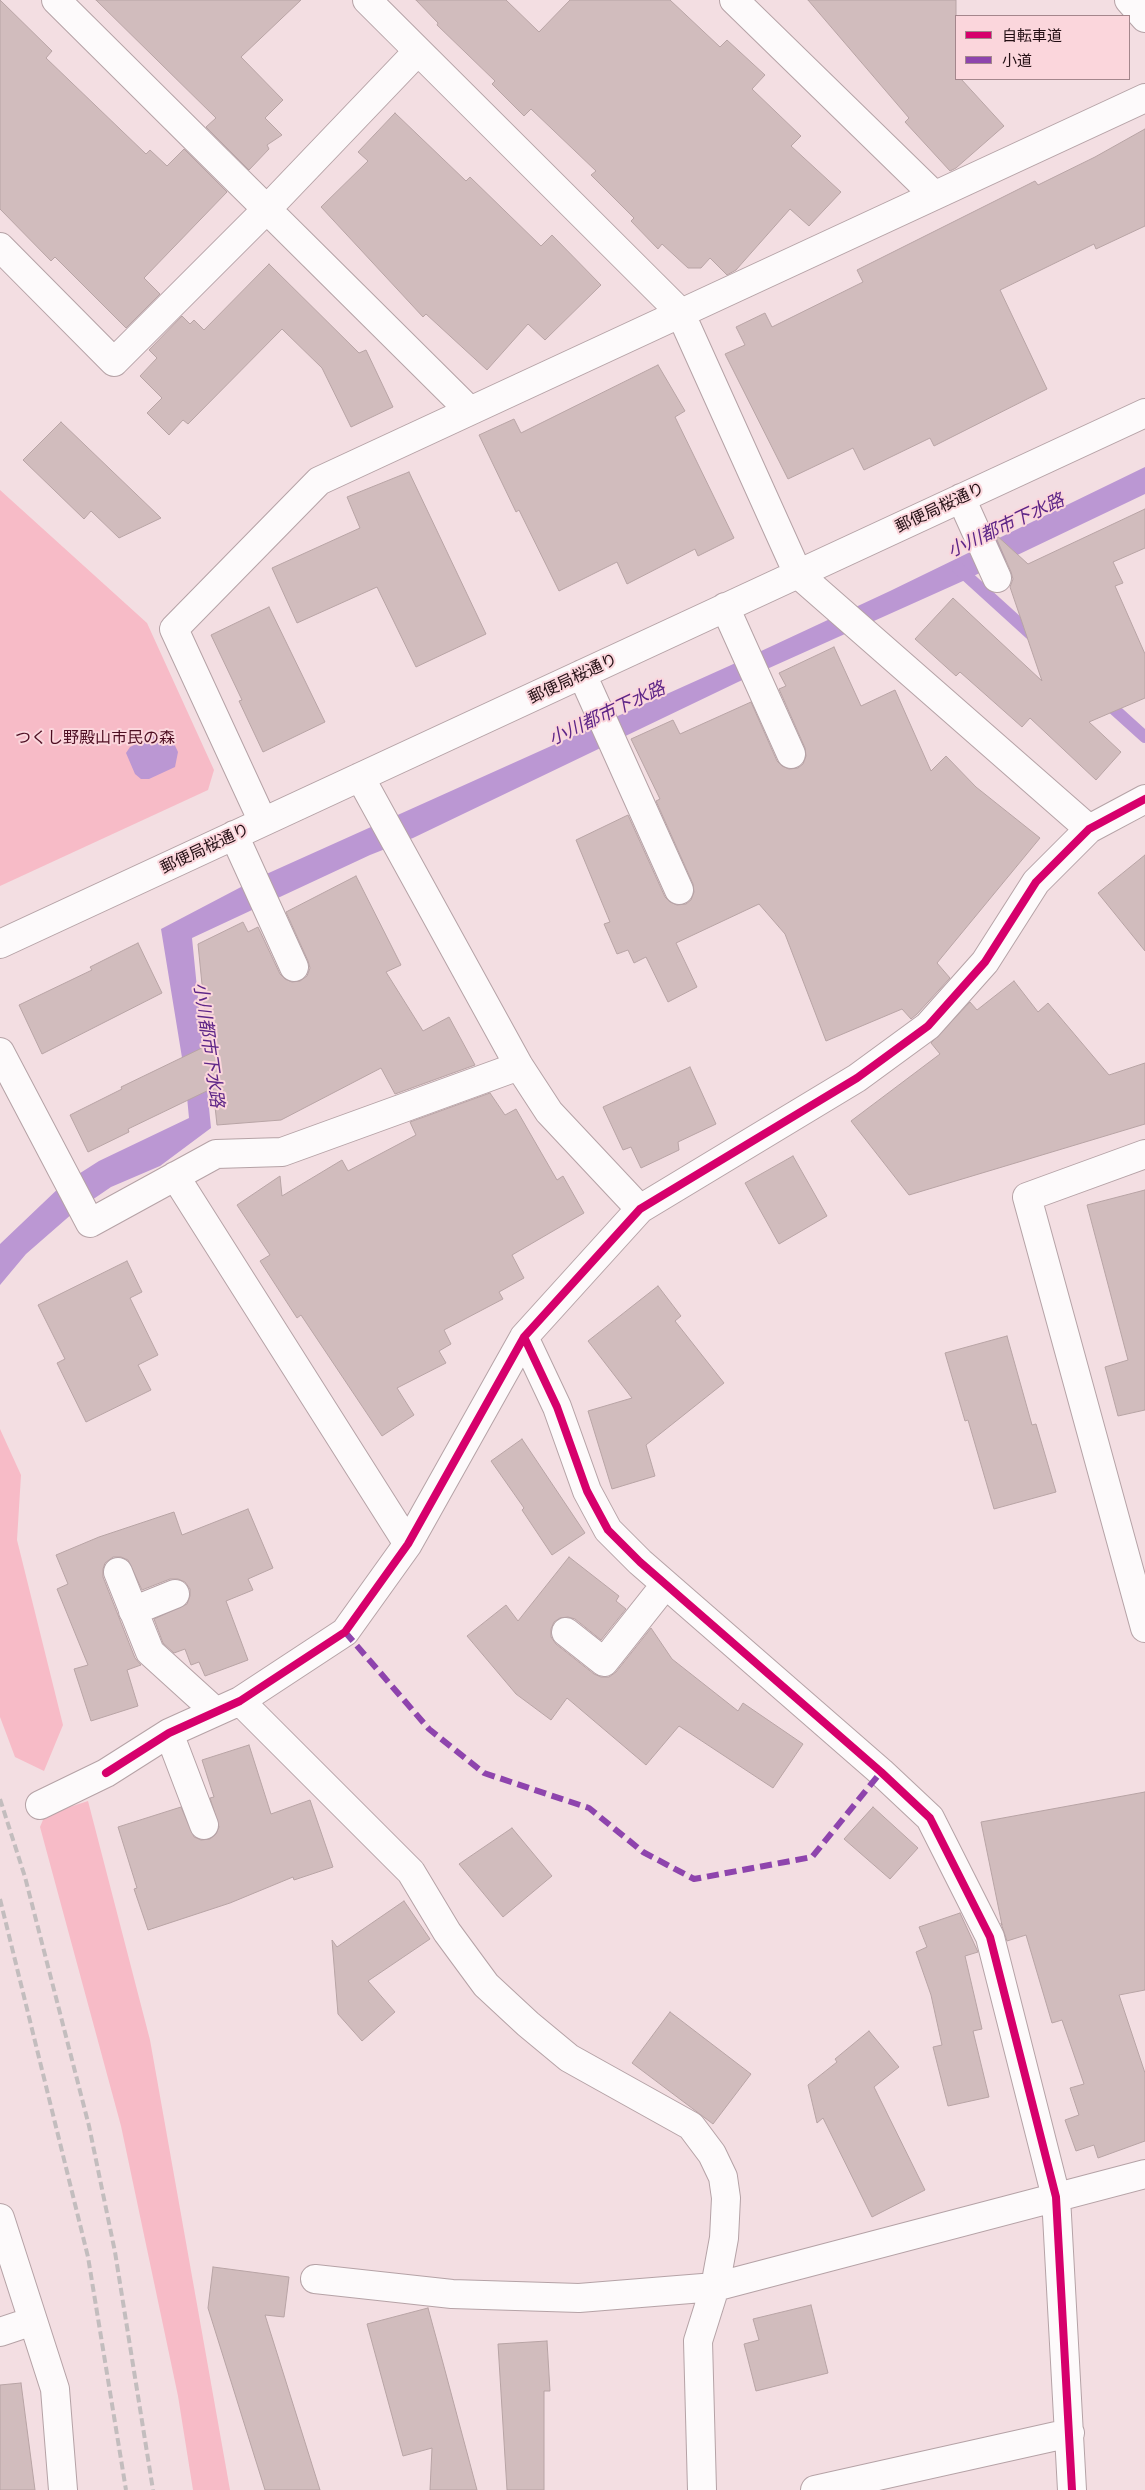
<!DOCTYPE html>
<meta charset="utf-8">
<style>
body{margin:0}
#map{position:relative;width:1145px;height:2490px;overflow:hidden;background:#f3dee2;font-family:Karla,"Noto Sans JP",sans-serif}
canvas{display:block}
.legend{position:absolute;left:955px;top:15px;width:175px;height:65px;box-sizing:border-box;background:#fbd6dc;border:1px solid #a4868c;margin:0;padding:6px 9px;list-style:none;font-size:15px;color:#220e13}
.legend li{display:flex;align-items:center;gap:10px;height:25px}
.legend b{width:25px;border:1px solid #a4868c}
</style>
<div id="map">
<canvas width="1145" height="2490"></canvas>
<ul class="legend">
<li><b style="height:6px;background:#d6006c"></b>自転車道</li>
<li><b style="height:6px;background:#8e44ad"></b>小道</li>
</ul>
</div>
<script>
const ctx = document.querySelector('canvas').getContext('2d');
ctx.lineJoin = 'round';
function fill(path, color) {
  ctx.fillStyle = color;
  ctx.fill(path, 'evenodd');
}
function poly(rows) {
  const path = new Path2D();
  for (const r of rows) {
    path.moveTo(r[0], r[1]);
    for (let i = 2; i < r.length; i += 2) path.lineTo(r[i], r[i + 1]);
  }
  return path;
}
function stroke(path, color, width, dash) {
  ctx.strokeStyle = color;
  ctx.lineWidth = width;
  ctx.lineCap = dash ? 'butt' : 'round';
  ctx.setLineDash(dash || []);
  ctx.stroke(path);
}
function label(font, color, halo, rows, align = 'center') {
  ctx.font = font + ' Karla,"Noto Sans JP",sans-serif';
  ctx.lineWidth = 4;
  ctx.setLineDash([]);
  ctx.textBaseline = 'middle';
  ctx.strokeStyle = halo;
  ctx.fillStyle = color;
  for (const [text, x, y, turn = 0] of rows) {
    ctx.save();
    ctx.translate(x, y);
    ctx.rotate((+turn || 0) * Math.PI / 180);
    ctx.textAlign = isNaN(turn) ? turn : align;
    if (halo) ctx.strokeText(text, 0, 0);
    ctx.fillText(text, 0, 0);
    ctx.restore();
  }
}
fill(poly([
 [0,490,147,623,214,770,208,790,0,886],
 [0,1429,21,1475,17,1540,63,1725,44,1771,15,1757,0,1717],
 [88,1801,150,2040,230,2490,193,2490,178,2396,121,2126,40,1827,45,1815]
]), '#f7bbc7');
fill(poly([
 [1145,467,1145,494,963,581,738,682,413,838,370,855,192,938,211,1128,160,1166,111,1187,73,1213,26,1254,0,1285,0,1244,63,1184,99,1161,189,1118,185,1076,161,929,262,876,729,666,890,591],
 [163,731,170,735,178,752,175,767,149,779,141,779,135,774,126,753,130,747]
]), '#bb97d3');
stroke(poly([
 [958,568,1035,638],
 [1104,700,1145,737]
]), '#bb97d3', 12);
const building = poly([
 [0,0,52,51,46,58,146,154,150,150,167,166,184,149,227,192,144,278,160,294,126,328,55,257,51,261,0,209,0,0],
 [96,0,301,0,241,57,283,100,265,118,282,135,267,145,269,149,249,170,206,127,216,118,96,0],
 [416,0,506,0,539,32,570,0,670,0,720,47,727,40,765,75,752,89,801,136,791,146,841,192,809,226,790,209,736,270,727,275,710,258,701,268,688,268,662,244,658,249,631,221,634,218,591,175,596,171,531,109,524,116,492,84,495,81,437,25,438,23,416,0],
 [808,0,956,0,956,79,961,79,1004,126,956,168,950,171,905,122,909,118,808,0],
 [395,113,466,181,470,177,541,246,552,235,601,285,545,340,528,324,487,370,426,314,423,317,321,207,368,161,358,152,395,113],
 [1145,129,1145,226,1096,249,1094,244,1000,290,1047,389,934,446,930,438,864,470,853,448,788,479,725,354,745,345,736,327,765,313,772,327,863,282,857,270,1035,181,1038,185,1095,157,1145,129],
 [269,264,359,353,366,350,393,407,351,427,322,368,282,329,188,424,183,420,169,435,147,413,162,398,140,376,157,358,149,350,182,316,190,324,194,320,204,330,269,264],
 [658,365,685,411,675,417,734,538,698,556,695,549,627,584,617,562,559,591,519,510,516,512,479,435,514,419,521,433,658,365],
 [61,422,161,518,119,538,91,511,84,519,23,460,61,422],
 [409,472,486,634,416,667,377,587,297,623,272,568,360,528,347,497,409,472],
 [1145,509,1145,548,1113,562,1123,583,1115,586,1145,654,1145,698,1089,722,1121,752,1096,780,1030,718,1022,727,960,672,956,676,915,639,953,598,1042,681,1010,587,1013,579,1011,572,994,533,1028,564,1145,509],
 [269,607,325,722,263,752,239,701,242,700,211,635,269,607],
 [834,647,861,706,895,690,931,771,946,756,976,787,1040,838,937,963,950,978,917,1014,911,1019,902,1009,826,1041,785,934,759,904,676,943,697,987,668,1002,646,957,634,963,628,950,617,954,604,924,610,922,576,840,628,815,665,897,670,902,677,905,686,904,691,900,694,892,693,884,656,801,660,799,631,739,673,720,680,734,751,702,777,761,782,766,789,769,798,768,803,764,806,756,805,748,779,689,786,686,779,673,834,647],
 [1145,855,1145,951,1098,893,1145,855],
 [356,876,401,965,386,972,423,1031,449,1017,475,1065,395,1094,381,1068,281,1120,217,1125,213,1088,128,1129,129,1132,88,1152,70,1115,122,1089,121,1087,208,1045,198,944,243,922,248,932,258,927,280,974,285,979,292,982,300,981,307,976,310,968,308,961,286,912,356,876],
 [138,943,162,993,42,1054,19,1005,92,970,90,967,138,943],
 [1014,981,1038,1012,1048,1003,1109,1075,1145,1063,1145,1124,909,1195,851,1121,940,1054,931,1043,970,1002,977,1010,1014,981],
 [690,1067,716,1124,678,1142,679,1150,641,1168,631,1147,623,1150,603,1107,690,1067],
 [490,1093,505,1115,516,1109,557,1180,563,1176,584,1213,512,1255,524,1278,499,1292,503,1299,444,1330,451,1344,439,1351,446,1363,397,1388,414,1415,382,1436,301,1315,297,1318,260,1261,270,1255,237,1205,280,1176,282,1196,342,1160,348,1171,416,1135,410,1122,490,1093],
 [793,1156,827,1216,779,1244,745,1183,793,1156],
 [1145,1190,1145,1410,1118,1416,1105,1367,1128,1360,1087,1205,1145,1190],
 [127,1261,142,1292,130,1298,158,1355,138,1365,151,1390,86,1422,57,1363,65,1359,38,1305,127,1261],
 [658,1286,681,1316,675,1321,724,1383,646,1445,655,1476,612,1489,588,1411,632,1398,588,1341,658,1286],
 [1007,1336,1032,1425,1036,1424,1056,1492,994,1509,968,1420,965,1421,945,1353,1007,1336],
 [522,1439,585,1533,552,1555,522,1510,524,1508,491,1461,522,1439],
 [248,1509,273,1568,248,1579,253,1590,226,1601,248,1660,205,1676,199,1662,191,1665,185,1649,174,1653,163,1643,154,1619,187,1604,190,1596,190,1589,185,1582,178,1579,170,1579,142,1590,128,1560,121,1557,113,1557,105,1563,103,1569,103,1577,135,1658,141,1665,127,1670,138,1706,91,1721,74,1669,88,1665,57,1589,68,1584,56,1555,99,1537,174,1512,182,1535,248,1509],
 [569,1557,619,1596,616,1601,626,1609,601,1640,575,1619,568,1617,560,1618,554,1622,551,1629,551,1637,556,1644,594,1674,601,1677,609,1677,616,1672,651,1628,672,1659,738,1711,743,1703,803,1744,773,1788,679,1726,646,1765,567,1698,551,1720,516,1694,467,1636,506,1605,518,1621,569,1557],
 [249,1745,271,1814,310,1800,333,1867,294,1880,293,1877,230,1903,148,1930,134,1889,137,1888,118,1827,181,1807,194,1837,201,1840,210,1839,216,1834,219,1827,210,1798,214,1797,202,1760,249,1745],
 [1145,1792,1145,1990,1119,1995,1145,2073,1145,2141,1098,2158,1094,2145,1076,2151,1065,2120,1079,2115,1070,2088,1084,2084,1062,2020,1052,2023,1026,1935,1007,1941,1001,1923,1002,1925,981,1822,1145,1792],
 [873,1807,918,1848,890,1879,844,1839,873,1807],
 [512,1828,552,1876,503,1917,459,1864,512,1828],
 [404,1901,430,1939,368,1981,395,2012,362,2041,338,2014,332,1940,337,1947,404,1901],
 [960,1913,978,1952,965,1956,982,2029,973,2031,989,2097,948,2106,933,2047,942,2045,931,1995,916,1952,927,1947,919,1927,960,1913],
 [670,2012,751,2074,713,2124,632,2063,670,2012],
 [869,2031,899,2067,874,2087,925,2190,872,2217,823,2118,817,2123,808,2085,837,2062,835,2059,869,2031],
 [213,2267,289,2277,284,2317,265,2315,320,2490,265,2490,208,2308,213,2267],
 [811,2305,828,2373,756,2391,744,2344,759,2340,753,2319,811,2305],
 [428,2308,443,2363,477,2490,430,2490,432,2448,403,2456,367,2324,428,2308],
 [547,2341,550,2391,544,2391,544,2490,507,2490,498,2344,547,2341],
 [21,2383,35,2490,0,2490,0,2385,21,2383]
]);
fill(building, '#d1bcbd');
stroke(building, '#b8a4a5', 1);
const minor = poly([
 [56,0,469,410],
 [367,0,680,312,798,574,1089,829],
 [734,0,934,195],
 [1129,0,1145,18],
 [0,247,114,362,267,209,418,51],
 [961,498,997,578],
 [725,607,791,754],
 [582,674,679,890],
 [360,777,519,1066,549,1112,640,1209],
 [263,822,174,629,319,481,1145,98],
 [234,835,294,967],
 [0,944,1145,413],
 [0,1052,90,1223,216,1154,282,1152,519,1066],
 [1145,1154,1027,1197,1145,1628],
 [175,1176,408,1544],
 [524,1337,557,1407,587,1491,608,1530,640,1562,881,1772,930,1818,990,1937,1056,2197,1072,2490],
 [118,1572,150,1652,215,1711],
 [133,1611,175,1594],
 [566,1632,604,1662,665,1585],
 [240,1701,411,1872,447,1932,486,1985,528,2024,569,2058,691,2126,712,2154,723,2177,726,2198,724,2238,715,2287,698,2341,702,2490],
 [169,1733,204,1825],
 [40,1805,106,1773,169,1733,240,1701,345,1632,408,1544,524,1337,640,1209,857,1078,928,1026,985,962,1036,882,1089,829,1145,799],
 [0,2218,55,2389,63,2490],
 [315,2279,452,2294,579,2298,715,2287,1145,2174],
 [0,2332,33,2321],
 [815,2490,1070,2433]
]);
stroke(minor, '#b5a2a6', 30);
stroke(minor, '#fdfafb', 28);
stroke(poly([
 [0,1799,25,1877,89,2126,115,2252,153,2490],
 [0,1899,88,2257,126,2490]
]), '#c3bdbe', 4, [8, 4]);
stroke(poly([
 [345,1632,429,1729,484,1773,589,1808,643,1852,694,1879,812,1857,881,1772]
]), '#8e44ad', 6, [12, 6]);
stroke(poly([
 [524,1337,557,1407,587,1491,608,1530,640,1562,881,1772,930,1818,990,1937,1056,2197,1072,2490],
 [106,1773,169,1733,240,1701,345,1632,408,1544,524,1337,640,1209,857,1078,928,1026,985,962,1036,882,1089,829,1145,799]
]), '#d6006c', 8);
label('16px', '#220e13', '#fbd6dc', [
 ["郵便局桜通り",940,508,-25],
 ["郵便局桜通り",573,679,-25],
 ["郵便局桜通り",205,849,-25]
]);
label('16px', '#4d0e22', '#fbd6dc', [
 ["つくし野殿山市民の森",95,738]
]);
label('italic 18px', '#5d2587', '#fbd6dc', [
 ["小川都市下水路",1006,526,-25],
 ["小川都市下水路",607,714,-25],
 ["小川都市下水路",208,1045,82]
]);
</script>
